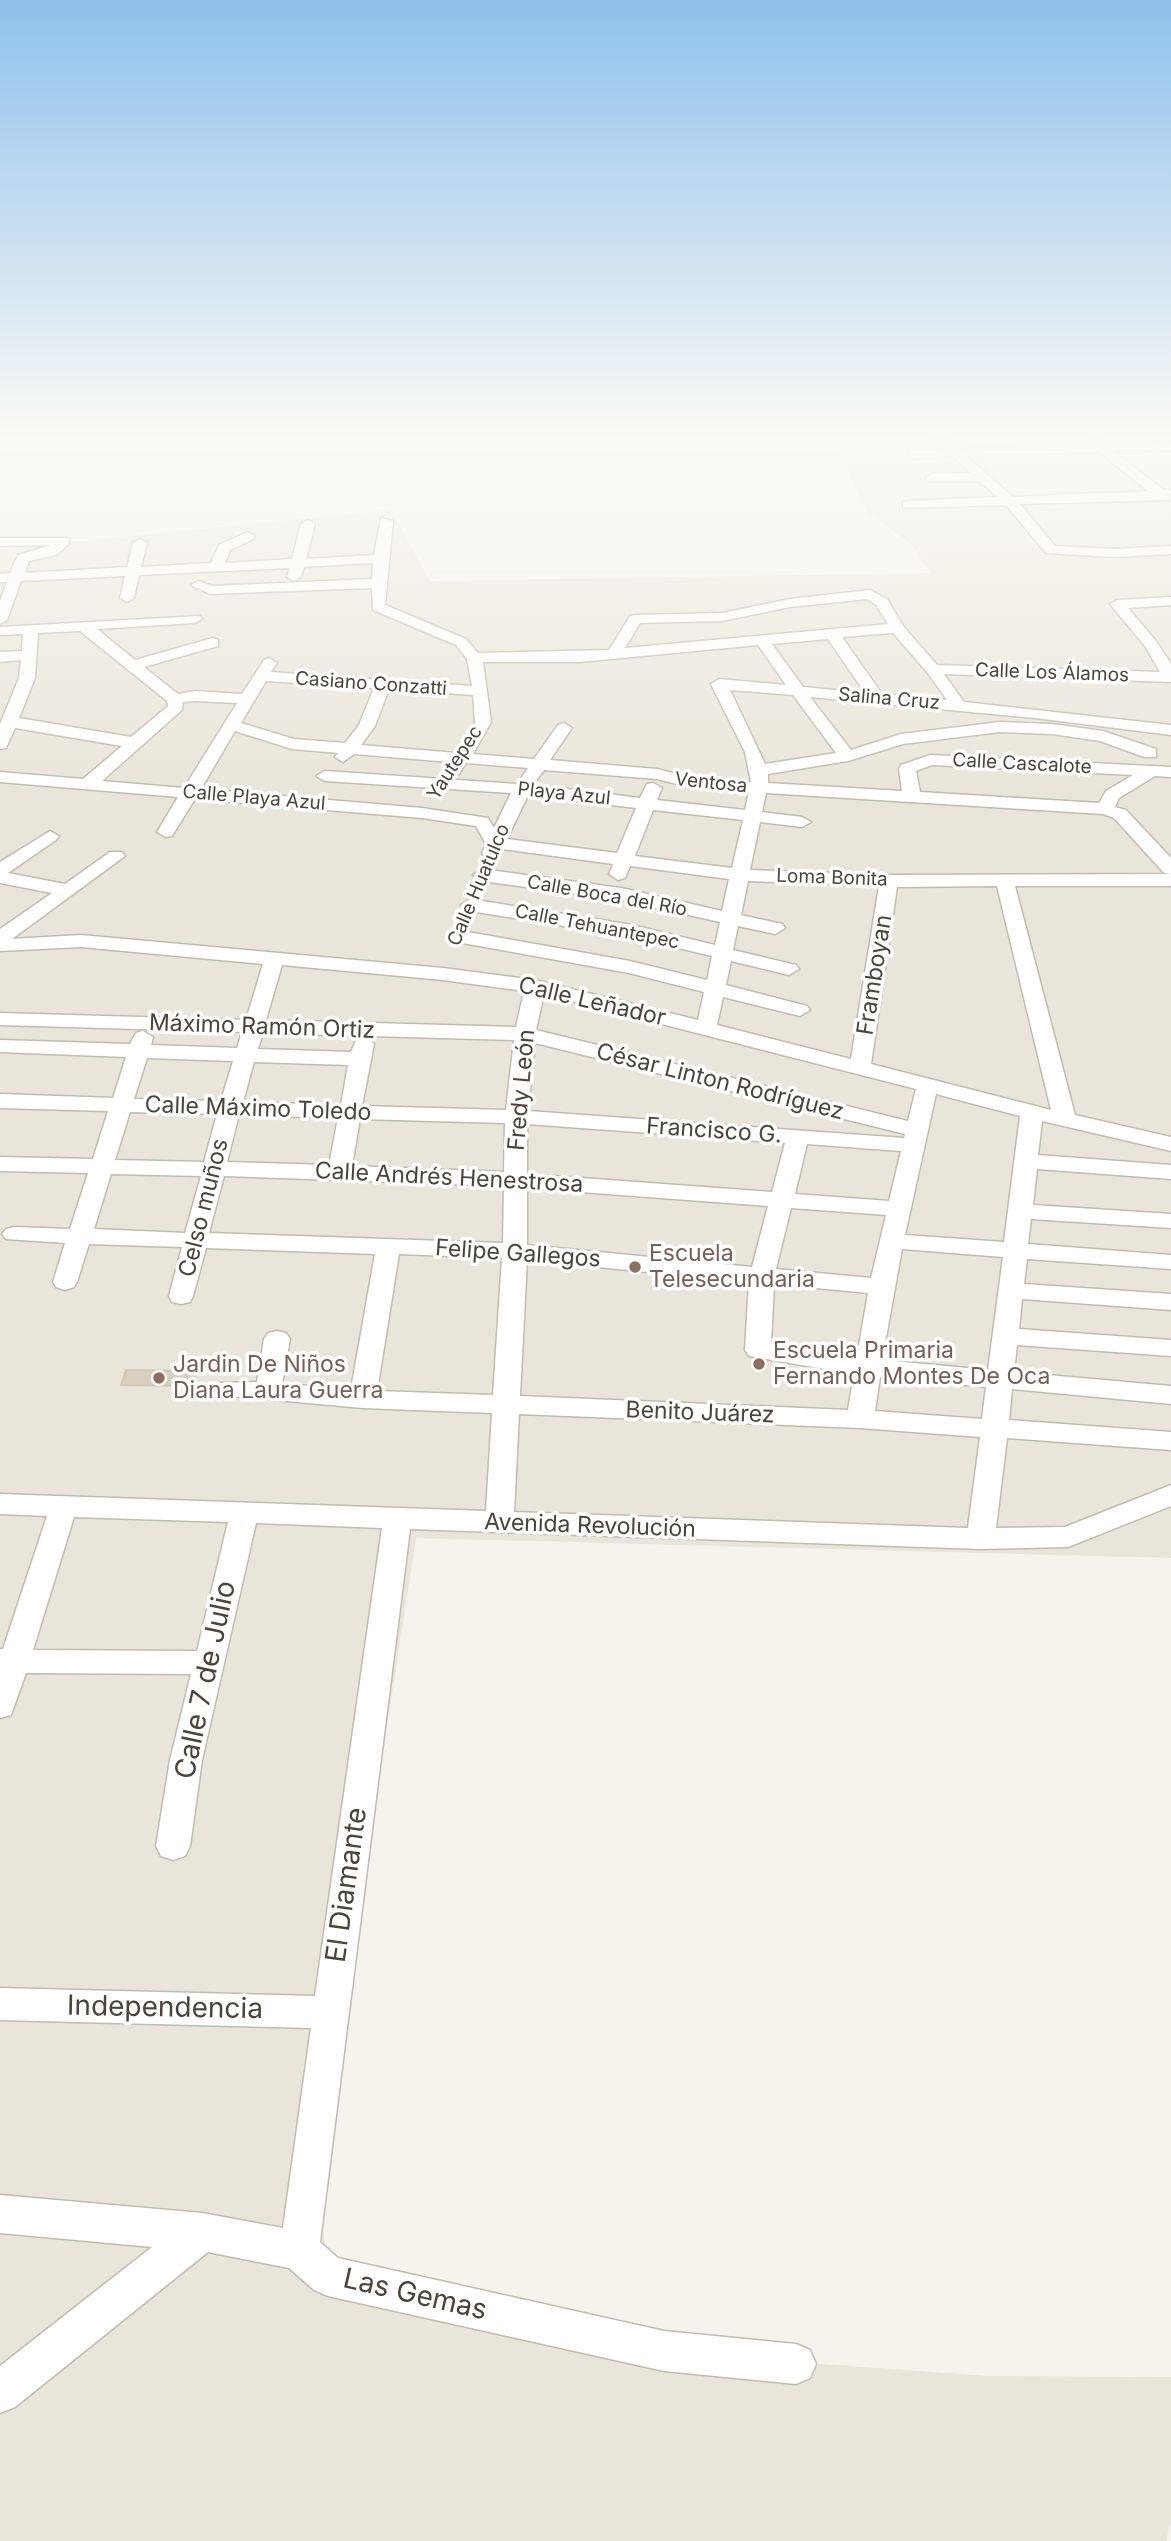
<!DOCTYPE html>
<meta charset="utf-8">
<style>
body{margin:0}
canvas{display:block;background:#f6f3ec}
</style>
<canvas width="1171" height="2541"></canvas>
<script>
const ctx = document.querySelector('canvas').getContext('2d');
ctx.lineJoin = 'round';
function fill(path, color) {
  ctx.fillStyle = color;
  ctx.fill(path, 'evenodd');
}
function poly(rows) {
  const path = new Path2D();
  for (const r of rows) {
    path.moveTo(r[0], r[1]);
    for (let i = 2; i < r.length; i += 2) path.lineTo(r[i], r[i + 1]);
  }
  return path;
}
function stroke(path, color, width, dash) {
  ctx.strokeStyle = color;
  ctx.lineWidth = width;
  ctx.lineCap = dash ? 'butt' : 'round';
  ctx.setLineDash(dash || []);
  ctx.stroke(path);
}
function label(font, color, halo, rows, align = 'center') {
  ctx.font = font + ' Inter,sans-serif';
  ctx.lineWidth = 7;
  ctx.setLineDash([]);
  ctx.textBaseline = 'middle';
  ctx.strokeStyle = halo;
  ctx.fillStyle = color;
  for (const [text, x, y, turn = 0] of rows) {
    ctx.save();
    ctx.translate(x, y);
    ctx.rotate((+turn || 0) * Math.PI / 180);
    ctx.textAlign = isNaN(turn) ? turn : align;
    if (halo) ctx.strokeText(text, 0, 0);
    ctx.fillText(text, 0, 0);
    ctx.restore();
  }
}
fill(poly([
 [839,440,1171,440,1171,1558,416,1538,316,2187,330,2273,666,2353,989,2376,1171,2377,1171,2521,1166,2541,0,2541,0,549,391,510,430,581,930,573,911,544,866,511,854,486]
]), '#eae5da');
const building = poly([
 [126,1370,196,1371,192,1386,121,1385,126,1370]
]);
fill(building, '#d8cfc1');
stroke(building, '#d3c7b4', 2);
const minor = poly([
 [934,440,947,440,958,449,1091,445,1096,440,1104,444,1171,442,1171,450,1113,451,1164,490,1171,490,1169,500,1020,504,1055,546,1114,549,1171,546,1171,554,1114,557,1046,553,1006,505,903,508,903,502,908,501,998,497,979,481,928,481,926,478,932,474,971,473,952,456,913,458,907,454,913,450,944,449,934,440],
 [1099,452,1148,491,1013,497,966,456,1099,452],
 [381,518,393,521,385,605,466,639,478,653,609,650,630,616,635,615,722,613,790,599,870,590,887,599,903,626,937,665,1160,672,1145,646,1110,604,1117,600,1171,597,1171,605,1128,608,1156,641,1171,664,1171,682,944,674,964,702,1171,725,1171,735,1035,718,810,697,851,750,901,734,1000,722,1052,724,1103,731,1156,749,1156,757,1144,757,1100,741,1052,734,1000,732,903,744,848,761,768,774,768,783,902,791,899,769,901,765,930,755,1171,767,1171,777,1155,776,1119,798,1115,807,1126,810,1171,858,1171,886,1015,886,1075,1115,1171,1137,1171,1151,1042,1121,1038,1155,1171,1165,1171,1179,1037,1169,1033,1205,1171,1214,1171,1228,1031,1219,1028,1244,1171,1255,1171,1269,1027,1259,1024,1284,1171,1294,1171,1310,1022,1299,1019,1329,1171,1340,1171,1356,1017,1345,1014,1372,1171,1386,1171,1404,1012,1389,1009,1420,1171,1432,1171,1450,1007,1438,996,1528,1065,1527,1171,1485,1171,1506,1068,1547,981,1549,410,1529,320,2242,338,2258,664,2331,796,2344,810,2350,816,2364,810,2378,796,2384,664,2371,328,2296,314,2290,289,2268,208,2252,15,2407,0,2413,0,2366,152,2247,0,2233,0,2195,202,2213,283,2228,311,2028,0,2020,0,1988,315,1996,382,1528,256,1523,202,1760,190,1846,185,1856,173,1860,161,1856,156,1846,170,1760,191,1674,26,1673,11,1715,0,1718,0,1649,3,1649,47,1516,0,1514,0,1494,486,1511,492,1413,363,1408,220,1395,216,1389,220,1383,257,1382,264,1339,268,1333,277,1331,286,1333,290,1339,282,1384,351,1389,375,1254,206,1248,193,1296,190,1302,181,1304,172,1302,169,1296,182,1247,89,1244,77,1282,74,1287,65,1290,56,1287,53,1282,65,1243,6,1239,2,1234,6,1229,14,1227,70,1229,88,1173,0,1171,0,1157,93,1159,108,1111,0,1108,0,1094,113,1098,126,1057,0,1052,0,1040,130,1044,136,1033,143,1031,153,1037,151,1045,237,1048,242,1032,0,1025,0,1013,246,1020,263,964,81,947,0,951,0,929,52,893,0,883,0,862,50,831,59,836,56,840,8,873,65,884,110,852,122,852,125,856,12,939,81,935,443,968,535,980,698,1020,704,992,629,973,457,942,447,936,457,930,630,961,707,980,712,956,632,937,470,911,461,905,470,899,632,925,715,945,720,922,621,900,482,881,473,875,482,869,621,888,722,911,729,879,630,866,625,878,618,880,609,874,613,864,502,849,497,857,485,857,482,853,486,844,476,826,422,818,195,799,172,836,166,837,157,832,178,797,0,782,0,772,83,779,122,746,15,728,6,748,0,749,0,724,19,678,21,660,0,662,0,652,22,651,23,634,0,635,0,627,200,616,202,619,195,623,97,629,135,660,213,638,218,640,218,646,144,667,178,694,195,691,242,694,264,660,269,658,277,663,271,672,472,686,467,659,456,645,373,610,372,588,210,594,191,585,198,581,212,586,372,579,373,563,304,567,301,577,294,581,287,577,290,568,139,575,134,598,127,602,120,598,125,576,21,581,7,620,0,624,0,601,7,582,0,582,0,574,10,573,18,555,51,545,0,546,0,538,69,538,69,544,56,555,29,561,25,573,127,567,133,543,140,539,147,543,141,567,211,563,219,545,248,532,255,536,253,539,230,550,225,563,292,559,301,524,308,520,315,524,306,559,374,555,381,518],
 [867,599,876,605,888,624,625,648,640,623,722,621,790,607,867,599],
 [80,631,167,701,168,706,131,737,19,718,35,678,38,633,80,631],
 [893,633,927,672,947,700,882,694,842,637,893,633],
 [828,639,865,693,803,687,772,644,828,639],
 [758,645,786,685,719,679,711,684,745,752,751,782,693,778,657,769,550,760,572,728,564,723,558,725,534,759,473,754,491,722,483,662,580,662,758,645],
 [266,681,374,688,359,725,345,743,294,739,241,723,266,681],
 [389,689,473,695,475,722,472,732,457,753,361,745,375,726,389,689],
 [730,690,793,695,836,753,765,764,730,690],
 [195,701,237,703,184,788,102,781,182,710,183,702,195,701],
 [235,731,292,749,338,753,335,757,343,762,354,754,450,762,445,770,453,775,459,774,466,763,528,768,517,784,325,771,316,776,325,781,511,793,494,828,488,818,422,808,201,789,235,731],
 [932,765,1133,775,1106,791,1099,803,920,792,916,771,932,765],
 [544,770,657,779,693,788,749,792,745,810,657,800,662,788,653,783,647,784,640,798,533,785,544,770],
 [766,793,1103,814,1114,818,1164,873,1171,874,889,875,750,870,760,822,802,827,811,822,802,817,762,812,766,793],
 [528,795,636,808,617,853,507,839,528,795],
 [653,810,743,820,732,868,635,856,653,810],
 [748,881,879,886,851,1059,717,1025,723,997,800,1016,810,1010,807,1006,726,985,731,961,789,975,799,969,796,965,733,950,738,926,775,934,785,928,782,924,741,915,748,881],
 [997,886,1051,1110,871,1064,897,887,997,886],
 [282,965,443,980,524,991,516,1027,266,1020,282,965],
 [544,994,916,1089,908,1121,536,1030,544,994],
 [263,1033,514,1040,506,1110,362,1106,374,1044,370,1040,356,1040,351,1052,258,1049,263,1033],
 [535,1043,905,1134,904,1138,528,1111,535,1043],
 [147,1058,233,1061,221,1101,134,1099,147,1058],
 [254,1062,348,1065,341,1105,243,1102,254,1062],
 [936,1094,1020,1116,1004,1242,905,1235,936,1094],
 [130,1112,217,1114,204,1162,115,1160,130,1112],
 [239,1115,338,1118,329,1165,227,1162,239,1115],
 [360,1119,505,1123,504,1172,352,1166,360,1119],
 [527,1124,785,1143,772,1192,527,1174,527,1124],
 [807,1144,901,1151,889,1201,795,1194,807,1144],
 [111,1174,201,1176,185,1233,94,1229,111,1174],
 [224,1176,504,1186,503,1243,209,1233,224,1176],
 [527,1188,768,1206,752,1267,527,1245,527,1188],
 [791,1208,886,1215,871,1278,776,1269,791,1208],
 [902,1249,1003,1257,988,1370,882,1360,902,1249],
 [399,1254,502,1258,493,1395,377,1391,399,1254],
 [527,1260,749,1282,745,1350,749,1356,854,1374,848,1410,520,1396,527,1260],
 [774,1284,868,1293,857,1357,771,1344,774,1284],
 [880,1377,986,1387,982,1419,875,1411,880,1377],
 [519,1414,860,1428,980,1437,968,1528,514,1512,519,1414],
 [74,1517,228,1522,197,1651,33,1650,74,1517]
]);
stroke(minor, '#c2bbae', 3);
fill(minor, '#fff');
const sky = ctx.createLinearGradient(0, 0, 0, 795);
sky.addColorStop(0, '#8fc1ec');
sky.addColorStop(0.55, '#fbfaf6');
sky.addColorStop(1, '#fbfaf600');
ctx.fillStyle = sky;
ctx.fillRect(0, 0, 1171, 795);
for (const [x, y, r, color] of [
 [635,1267,7,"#8d6e63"],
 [759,1364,7,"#8d6e63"],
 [159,1378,7,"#8d6e63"]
]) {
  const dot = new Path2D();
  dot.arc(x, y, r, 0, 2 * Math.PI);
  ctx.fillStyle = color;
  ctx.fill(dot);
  stroke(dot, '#fff', 2.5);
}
label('19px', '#4b4439', '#fff', [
 ["Calle Los Álamos",1052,673,2],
 ["Casiano Conzatti",371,684,4],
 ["Salina Cruz",889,699,5],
 ["Yautepec",455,763,-57],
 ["Calle Cascalote",1022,764,3],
 ["Ventosa",711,783,6],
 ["Playa Azul",564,794,6],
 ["Calle Playa Azul",254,798,5],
 ["Loma Bonita",832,878,2],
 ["Calle Huatulco",479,885,-67],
 ["Calle Boca del Río",607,896,10],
 ["Calle Tehuantepec",597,927,11]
]);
label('23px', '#4b4439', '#fff', [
 ["Framboyan",875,975,-81],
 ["Calle Leñador",592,1002,13],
 ["Máximo Ramón Ortiz",262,1027,2],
 ["César Linton Rodríguez",720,1082,14],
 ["Fredy León",522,1090,-85],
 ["Calle Máximo Toledo",258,1109,2],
 ["Francisco G.",714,1131,4],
 ["Calle Andrés Henestrosa",449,1178,3],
 ["Celso muños",204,1208,-76],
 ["Felipe Gallegos",518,1254,4],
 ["Benito Juárez",700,1413,2],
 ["Avenida Revolución",590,1526,2]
]);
label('23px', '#785e54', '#fff', [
 ["Escuela",649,1254],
 ["Telesecundaria",649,1280],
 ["Escuela Primaria",773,1351],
 ["Fernando Montes De Oca",773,1377],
 ["Jardin De Niños",173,1365],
 ["Diana Laura Guerra",173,1391]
], 'left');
label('28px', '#4b4439', '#fff', [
 ["Calle 7 de Julio",206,1680,-78],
 ["El Diamante",347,1885,-82],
 ["Independencia",165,2008,1],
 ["Las Gemas",415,2295,13]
]);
</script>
